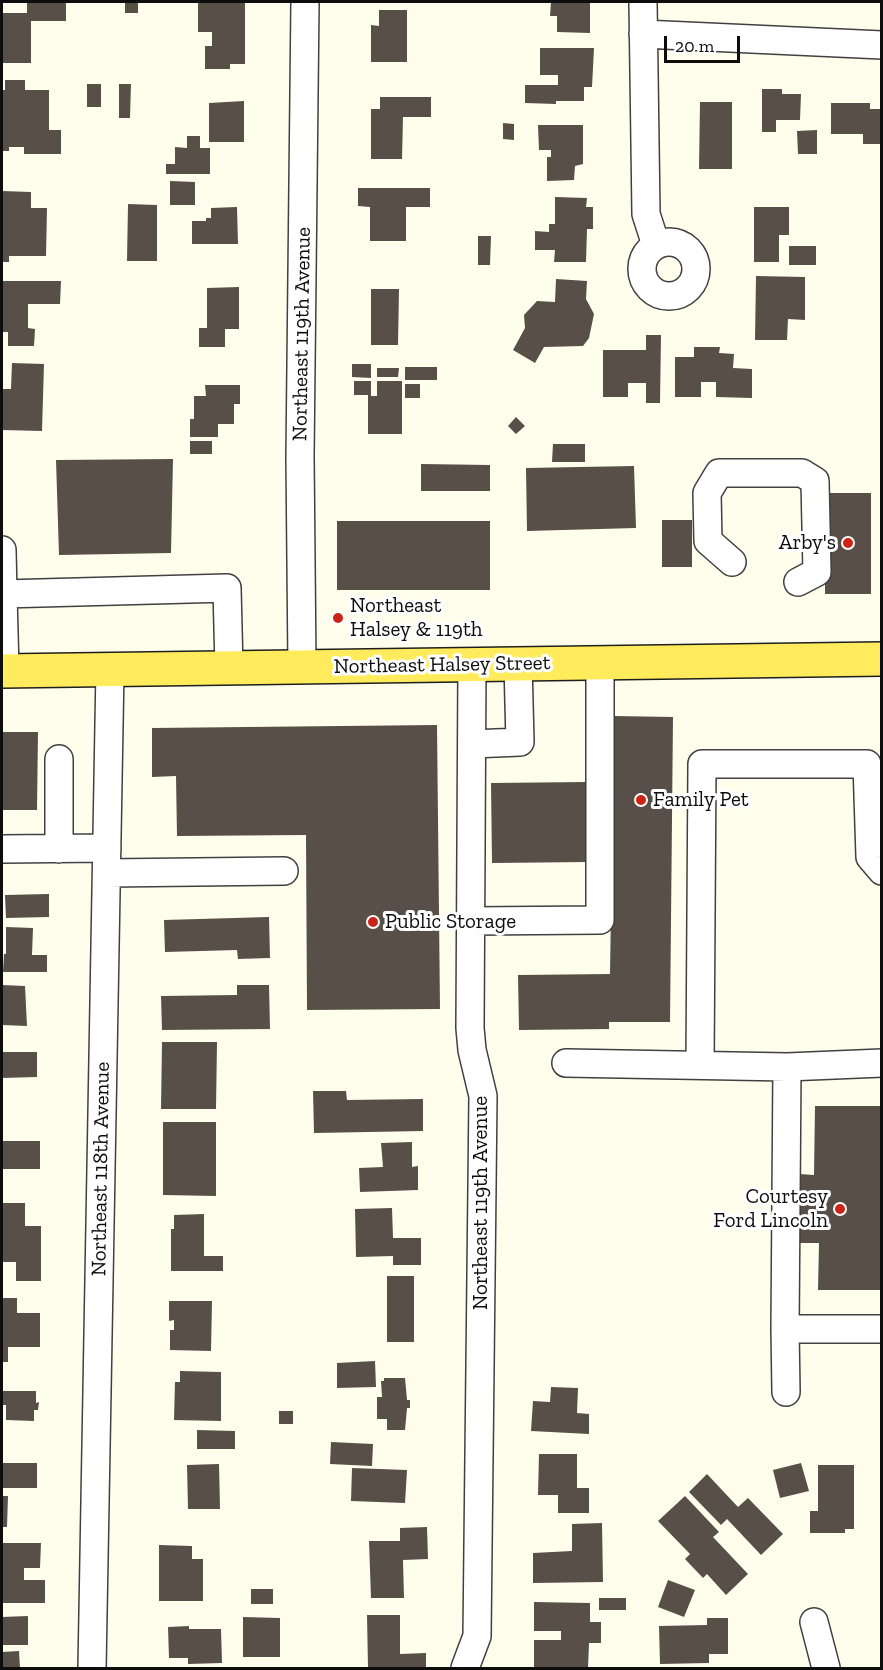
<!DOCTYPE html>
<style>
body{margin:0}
#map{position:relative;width:883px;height:1670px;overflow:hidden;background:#fffeec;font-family:"Zilla Slab",serif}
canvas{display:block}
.frame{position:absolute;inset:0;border:3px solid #0d0d0d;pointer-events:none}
.scale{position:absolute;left:664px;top:36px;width:76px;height:27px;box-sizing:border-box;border:3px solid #0d0d0d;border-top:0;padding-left:8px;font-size:18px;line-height:21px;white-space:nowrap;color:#0d0d0d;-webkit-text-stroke:4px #fff;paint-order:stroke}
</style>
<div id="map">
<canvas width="883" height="1670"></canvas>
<div class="frame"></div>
<div class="scale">20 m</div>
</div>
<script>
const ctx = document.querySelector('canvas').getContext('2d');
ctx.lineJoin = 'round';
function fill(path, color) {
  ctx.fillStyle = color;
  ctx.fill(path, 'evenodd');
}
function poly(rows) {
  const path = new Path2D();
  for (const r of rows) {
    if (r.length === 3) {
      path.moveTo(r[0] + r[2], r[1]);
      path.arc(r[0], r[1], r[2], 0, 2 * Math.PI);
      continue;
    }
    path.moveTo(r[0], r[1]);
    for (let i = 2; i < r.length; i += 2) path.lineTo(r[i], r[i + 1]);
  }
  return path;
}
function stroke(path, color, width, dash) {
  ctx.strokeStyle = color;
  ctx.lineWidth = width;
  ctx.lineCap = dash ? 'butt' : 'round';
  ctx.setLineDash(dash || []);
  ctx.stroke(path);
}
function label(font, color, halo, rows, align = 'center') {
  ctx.font = font + ' "Zilla Slab",serif';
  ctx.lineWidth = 6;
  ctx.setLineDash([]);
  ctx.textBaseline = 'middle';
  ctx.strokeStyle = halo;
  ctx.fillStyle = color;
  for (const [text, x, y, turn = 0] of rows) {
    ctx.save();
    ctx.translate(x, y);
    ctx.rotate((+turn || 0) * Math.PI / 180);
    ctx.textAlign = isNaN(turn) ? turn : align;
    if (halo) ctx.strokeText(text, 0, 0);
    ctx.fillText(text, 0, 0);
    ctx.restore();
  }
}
fill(poly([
 [27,2,66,2,66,21,31,21,31,63,2,63,2,13,27,13],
 [125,2,138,2,138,13,125,13],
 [198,2,245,2,245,64,230,64,230,69,205,69,205,46,212,46,212,32,198,32],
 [551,2,590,2,590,33,557,32,557,16,550,16],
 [379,10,407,10,407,62,371,62,371,25,379,26],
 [540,48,594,48,592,87,584,87,584,101,556,101,556,104,525,103,525,85,558,85,558,75,540,75],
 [5,80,25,80,25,90,49,90,49,130,61,130,61,154,24,154,24,147,9,147,9,151,2,151,2,90,5,90],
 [87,84,101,84,101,107,87,107],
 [119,84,131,84,130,118,119,118],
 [762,89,782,89,782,94,801,94,800,120,776,120,776,132,762,132],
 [380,97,431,97,431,117,403,117,402,159,371,159,371,109,380,109],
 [244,101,244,142,209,142,209,103],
 [700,102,732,102,732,169,699,169],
 [831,103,870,103,870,109,882,109,882,144,863,144,863,134,831,134],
 [503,123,514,124,514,140,503,139],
 [538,125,583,125,583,164,575,166,574,180,547,181,547,157,551,157,551,150,539,150],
 [817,130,817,154,798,154,797,131],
 [187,136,200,136,200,148,210,148,210,174,166,174,166,164,175,164,175,147,187,148],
 [170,181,195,182,195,205,170,205],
 [358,188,430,188,430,207,406,207,406,241,370,241,370,207,358,206],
 [2,191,31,192,31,208,47,208,46,256,9,256,9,262,2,262],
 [555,197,587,198,586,207,593,207,593,229,587,229,586,262,554,262,555,250,535,250,535,231,549,232,549,224,555,224],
 [128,204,157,205,157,261,127,261],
 [237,207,238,244,192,244,192,221,206,221,206,218,211,218,211,208],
 [754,207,789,207,789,235,779,235,779,262,754,262],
 [478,236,491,236,490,265,478,265],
 [789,246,816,246,816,265,789,265],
 [756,276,805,277,805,320,788,319,787,340,755,340],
 [556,279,587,281,586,299,594,314,589,338,583,346,544,347,535,363,513,350,525,328,524,315,537,301,555,302],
 [2,281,61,281,60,304,28,304,28,328,35,329,34,346,8,346,8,332,2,332],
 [239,287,239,329,225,329,225,347,199,347,199,328,207,328,207,288],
 [371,289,399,289,398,345,371,345],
 [646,335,661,335,660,403,646,403,646,383,628,383,628,397,603,397,603,350,646,350],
 [694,347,720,347,719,353,734,354,733,368,752,369,752,398,716,397,716,382,701,382,701,397,675,397,675,357,694,357],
 [12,363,44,364,42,431,2,430,2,389,11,389],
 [352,364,371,364,371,378,352,377],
 [405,367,437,367,437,380,405,380],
 [377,368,399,368,398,377,377,377],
 [354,381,371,381,371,396,377,396,377,381,402,381,402,434,368,434,368,395,354,395],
 [405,384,420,384,420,398,405,398],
 [205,385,240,385,240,404,234,404,234,424,218,424,218,437,190,437,190,419,194,419,194,396,206,396],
 [516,417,525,426,516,434,508,426],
 [190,441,212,441,212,454,190,454],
 [553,444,585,444,585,462,552,462],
 [173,459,171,553,59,555,56,460],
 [421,464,490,465,490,491,421,491],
 [634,466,636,528,527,531,526,468],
 [825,493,871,493,871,594,825,594],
 [662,520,692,520,692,567,662,567],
 [337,521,490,521,490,590,337,590],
 [614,716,673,717,670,1022,609,1022,609,1029,519,1030,518,975,610,974],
 [437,725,440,1009,307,1010,306,835,177,836,176,776,152,777,152,728],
 [2,732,38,732,37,810,2,810],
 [586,782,587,862,492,863,491,783],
 [49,894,49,917,6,918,5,895],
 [269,917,270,958,238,959,237,950,165,952,164,920],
 [6,927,33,928,32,955,47,955,47,972,3,972,4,954,6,954],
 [2,985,25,986,27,1026,2,1025],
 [237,985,269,985,270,1029,162,1030,161,996,237,995],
 [162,1042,217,1042,216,1109,161,1109],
 [2,1052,37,1052,37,1077,2,1078],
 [313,1091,346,1091,347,1100,423,1099,423,1131,314,1133],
 [815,1106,882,1106,882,1290,818,1290,819,1243,798,1243,799,1174,814,1175],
 [163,1122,216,1122,216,1196,163,1195],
 [2,1141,40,1141,40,1169,2,1169],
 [412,1142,412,1167,418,1166,418,1190,360,1192,359,1168,383,1167,381,1143],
 [2,1203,25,1203,25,1226,41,1226,41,1281,16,1281,16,1262,2,1262],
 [392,1208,393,1238,421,1238,421,1265,393,1265,393,1256,356,1257,355,1209],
 [204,1214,204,1256,223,1256,223,1271,171,1271,171,1229,174,1229,174,1215],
 [387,1276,414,1276,414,1342,387,1342],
 [2,1298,17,1298,17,1313,40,1313,40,1347,8,1347,8,1362,2,1362],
 [169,1301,212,1301,211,1351,170,1350,170,1330,174,1330,174,1320,169,1321],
 [375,1361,376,1387,337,1388,337,1363],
 [180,1371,221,1372,221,1421,174,1420,175,1382,180,1382],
 [384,1378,405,1378,407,1400,410,1400,410,1408,407,1408,405,1430,387,1430,387,1419,377,1419,377,1397,382,1397,381,1381,384,1381],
 [551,1387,578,1388,577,1413,589,1414,589,1434,531,1431,533,1401,550,1402],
 [2,1391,36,1391,36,1403,39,1402,38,1410,34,1410,34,1421,6,1420,6,1405,2,1405],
 [279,1411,293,1411,293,1424,279,1424],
 [197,1430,235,1431,235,1449,197,1449],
 [331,1442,373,1444,372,1466,330,1464],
 [539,1454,577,1454,577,1488,589,1488,589,1513,558,1513,558,1495,538,1495],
 [2,1463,37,1463,37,1488,2,1488],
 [801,1463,809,1491,780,1498,773,1470],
 [219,1464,220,1509,188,1509,187,1465],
 [818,1465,854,1465,854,1529,845,1529,845,1533,810,1533,810,1511,818,1511],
 [352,1468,407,1470,405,1503,351,1501],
 [707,1474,738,1507,748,1498,783,1534,761,1555,727,1519,721,1525,689,1492],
 [2,1496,8,1496,7,1527,2,1527],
 [685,1496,719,1532,713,1537,748,1574,726,1595,707,1574,703,1578,685,1559,690,1554,658,1521],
 [602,1523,603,1582,533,1583,533,1553,572,1551,572,1524],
 [427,1527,428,1559,403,1560,404,1598,371,1598,369,1541,400,1541,400,1528],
 [2,1543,41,1543,40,1568,24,1568,24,1580,45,1580,45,1603,2,1603],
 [159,1545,192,1546,192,1559,203,1559,203,1601,159,1601],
 [668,1580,695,1590,684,1617,658,1607],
 [251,1589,273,1589,273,1604,251,1604],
 [599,1598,626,1598,626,1610,599,1610],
 [534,1602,590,1603,590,1622,601,1622,601,1643,589,1643,588,1668,534,1668,534,1640,561,1640,561,1631,534,1631],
 [367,1615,400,1615,400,1654,426,1653,426,1668,368,1668],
 [28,1616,28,1645,2,1645,2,1617],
 [243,1617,280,1618,280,1657,243,1657],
 [707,1618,728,1618,728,1654,709,1654,709,1663,660,1664,659,1626,707,1625],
 [189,1626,189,1629,221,1629,222,1663,188,1664,188,1658,169,1658,168,1627],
 [19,1651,20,1668,2,1668,2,1652]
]), '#574f48');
const minor = poly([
 [643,2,646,214,656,245],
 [643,34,882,45],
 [669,269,27],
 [2,550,3,594,227,588,229,668],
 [732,562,708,541,707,493,719,473,802,473,815,481,817,572,798,582],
 [3,594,5,671],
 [302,667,300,456,305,2],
 [472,744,520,742,518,664],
 [2,849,107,848],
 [59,849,59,759],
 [107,873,284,871],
 [471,921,600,920,600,663],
 [566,1063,787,1067,882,1063],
 [700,1065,702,764,867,764,870,857,882,871],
 [787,1067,785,1329,882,1329],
 [785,1329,786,1392],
 [814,1622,826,1668],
 [92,1668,110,669],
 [465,1668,477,1636,483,1096,472,1050,470,1028,472,665]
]);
const major = poly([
 [2,671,882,659]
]);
stroke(minor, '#404040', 30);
stroke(major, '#1e1e1e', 36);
stroke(minor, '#fff', 27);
stroke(major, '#ffeb5c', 33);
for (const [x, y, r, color] of [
 [848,543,6,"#cb2416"],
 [338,618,6,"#cb2416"],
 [641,800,6,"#cb2416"],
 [373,922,6,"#cb2416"],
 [840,1209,6,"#cb2416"]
]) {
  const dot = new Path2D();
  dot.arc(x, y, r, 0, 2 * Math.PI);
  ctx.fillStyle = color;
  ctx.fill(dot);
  stroke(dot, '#fff', 2);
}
label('21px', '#0d0d0d', '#fff', [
 ["Northeast 119th Avenue",302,334,-89],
 ["Northeast Halsey Street",442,665,-1],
 ["Northeast 118th Avenue",101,1169,-89],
 ["Northeast 119th Avenue",481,1203,-90]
]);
label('21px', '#0d0d0d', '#fff', [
 ["Arby's",836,543,"right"],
 ["Northeast",350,606],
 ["Halsey & 119th",350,630],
 ["Family Pet",653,800],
 ["Public Storage",385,922],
 ["Courtesy",828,1197,"right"],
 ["Ford Lincoln",828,1221,"right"]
], 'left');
</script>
